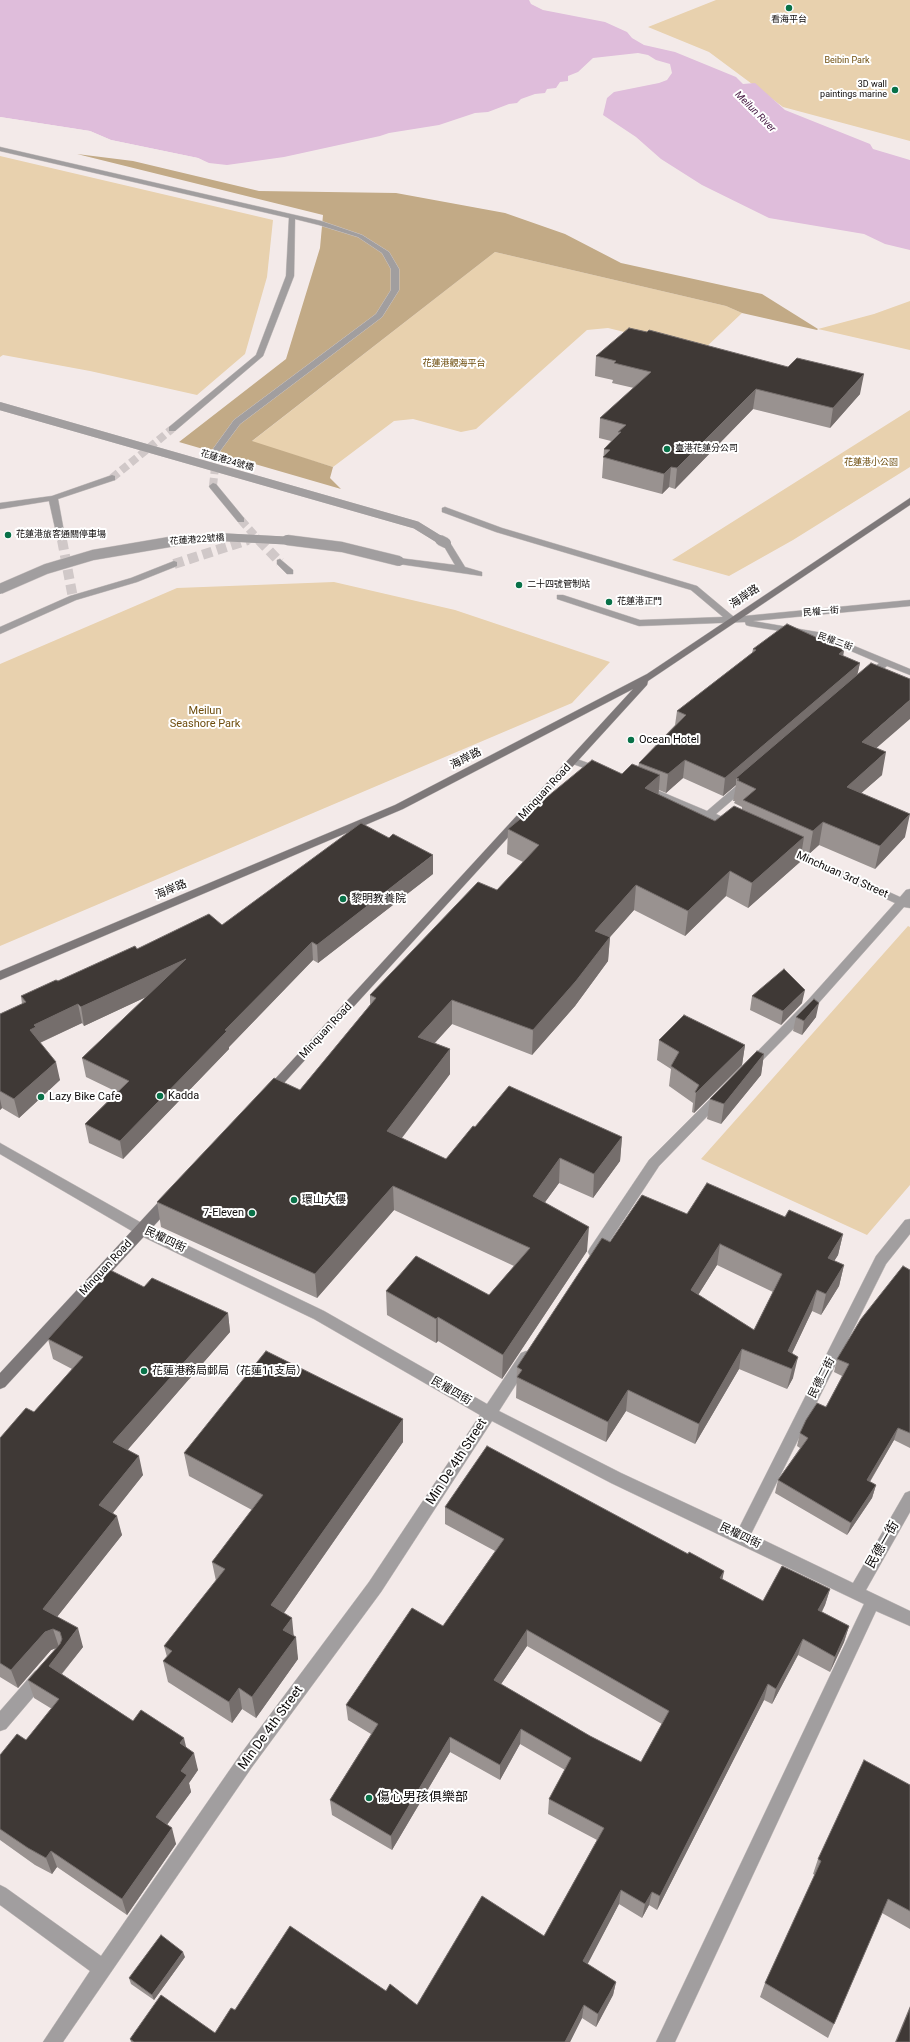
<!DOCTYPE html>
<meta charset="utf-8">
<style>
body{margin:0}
canvas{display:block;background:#f3eae9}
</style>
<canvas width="910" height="2042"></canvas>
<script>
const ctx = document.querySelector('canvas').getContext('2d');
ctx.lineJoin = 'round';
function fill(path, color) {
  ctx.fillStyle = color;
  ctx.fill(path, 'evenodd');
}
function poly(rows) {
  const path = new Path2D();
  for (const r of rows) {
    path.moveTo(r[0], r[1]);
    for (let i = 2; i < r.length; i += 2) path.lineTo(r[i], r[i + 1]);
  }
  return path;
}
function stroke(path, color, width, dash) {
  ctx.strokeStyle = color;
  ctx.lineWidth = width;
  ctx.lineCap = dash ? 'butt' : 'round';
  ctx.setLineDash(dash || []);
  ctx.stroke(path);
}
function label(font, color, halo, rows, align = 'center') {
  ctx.font = font + ' Roboto,"Noto Sans TC",sans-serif';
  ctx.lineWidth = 4;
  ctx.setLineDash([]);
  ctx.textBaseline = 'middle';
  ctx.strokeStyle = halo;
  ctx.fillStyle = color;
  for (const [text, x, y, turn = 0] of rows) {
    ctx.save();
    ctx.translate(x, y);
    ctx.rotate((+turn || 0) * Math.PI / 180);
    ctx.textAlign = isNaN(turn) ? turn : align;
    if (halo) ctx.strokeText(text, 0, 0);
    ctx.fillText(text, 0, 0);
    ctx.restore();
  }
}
fill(poly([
 [716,0,910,0,910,141,783,107,709,52,648,27],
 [0,156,273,220,267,277,245,354,197,395,90,371,3,355,0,357],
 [495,252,726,306,742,313,702,351,608,328,587,330,476,429,461,432,413,419,394,421,333,467,251,442],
 [910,301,910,350,818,329,874,314],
 [910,410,910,467,793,540,729,576,672,560],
 [334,582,455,610,610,662,572,703,0,946,0,664,177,588],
 [908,926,910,927,910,1185,867,1235,701,1159]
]), '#e8d1ae');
fill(poly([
 [77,154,133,161,259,191,396,193,505,213,565,234,621,263,762,294,818,329,817,330,742,313,726,306,495,252,252,441,333,467,330,478,341,489,179,442,286,359,320,248,323,215]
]), '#c2aa86');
fill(poly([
 [0,0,529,0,531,4,543,10,605,22,627,32,632,38,644,45,675,52,736,77,743,84,755,83,785,110,870,144,873,149,910,160,910,250,885,244,864,234,769,218,702,185,661,159,636,137,603,115,607,98,614,92,659,83,667,80,672,73,670,64,656,60,648,55,638,53,593,58,578,72,568,76,568,81,560,82,556,88,547,89,545,93,535,94,521,99,517,103,509,104,488,112,475,113,439,125,389,133,380,136,284,157,227,165,209,163,198,158,111,140,90,131,0,117]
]), '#dfbddb');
fill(poly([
 [0,117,90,131,111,140,198,158,213,166,198,160,111,142,90,133,23,124,0,119]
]), '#f3eae9');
stroke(poly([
 [112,478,172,429],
 [213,486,217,449],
 [241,520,256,537,245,541],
 [61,537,62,541],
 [256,537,260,541]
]), '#d0c8c8', 8, [8, 4]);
stroke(poly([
 [62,540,73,598],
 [259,540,280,562],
 [174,564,248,540]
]), '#d0c8c8', 10, [10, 5]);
const street = poly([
 [0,147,321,221,362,235,389,252,399,269,399,290,382,317,240,424,220,451,214,451,213,449,234,420,376,314,391,290,391,269,382,253,358,237,319,225,295,219,294,276,263,356,175,431,169,431,169,427,256,355,286,276,289,218,0,151,0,147],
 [112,475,115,476,115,480,58,499,65,537,64,539,61,540,57,537,49,501,0,509,0,503,52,496,112,475],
 [213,483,216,484,244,518,244,522,238,522,210,488,209,486,213,483],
 [445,507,502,528,697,586,734,617,910,600,910,606,753,621,823,633,910,669,910,675,887,666,872,678,866,678,864,676,866,674,879,663,818,637,749,626,746,625,745,622,639,626,557,599,557,595,563,595,640,620,723,617,691,590,496,532,442,512,442,508,445,507],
 [446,540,449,541,465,567,482,572,482,576,399,564,394,561,399,558,455,565,442,543,446,540],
 [280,559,293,570,293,574,287,574,277,564,277,560,280,559],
 [174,561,177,562,177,566,137,582,76,600,0,634,0,627,70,596,131,578,174,561],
 [574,758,605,769,606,771,601,774,570,763,569,761,570,759,574,758],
 [746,780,750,781,751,783,750,785,716,814,736,823,737,825,736,827,732,828,642,791,641,789,642,787,650,787,707,811,742,781,746,780],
 [787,846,900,897,906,890,910,889,910,908,904,907,816,1006,755,1068,751,1069,747,1068,745,1065,747,1062,808,1000,895,903,783,852,782,850,783,848,787,846],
 [721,1090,725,1092,727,1095,725,1098,659,1166,600,1256,595,1257,590,1256,588,1252,590,1248,649,1160,717,1092,721,1090],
 [0,1143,147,1226,324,1311,487,1404,521,1353,526,1351,531,1353,533,1357,531,1361,499,1411,621,1473,739,1528,876,1256,905,1220,910,1219,910,1234,886,1264,751,1534,853,1583,905,1493,910,1491,910,1512,866,1590,910,1611,910,1626,876,1611,675,2042,656,2042,864,1604,611,1483,492,1421,381,1592,252,1767,63,2042,43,2042,90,1971,0,1905,0,1885,6,1888,101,1956,240,1755,369,1582,480,1415,314,1319,137,1234,0,1154,0,1143],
 [41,1668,47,1671,49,1676,47,1681,6,1729,0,1731,0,1711,35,1671,41,1668]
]);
const secondary = poly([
 [910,498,910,505,648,681,647,685,274,1094,270,1096,266,1094,264,1091,633,689,403,809,0,980,0,971,395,805,647,674,910,498],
 [169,1195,174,1196,176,1200,174,1204,5,1387,0,1389,0,1373,164,1196,169,1195]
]);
stroke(street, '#cec6c5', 1);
stroke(secondary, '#cec6c5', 1);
fill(street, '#a19e9f');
fill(secondary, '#7d7879');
const streetBridgeFar1 = poly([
 [0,406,416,525,442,541],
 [173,541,219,537,295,541]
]);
const streetBridge = poly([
 [287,540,342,547,399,561],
 [440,540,446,543],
 [0,589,46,569,93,555,181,540]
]);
stroke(streetBridgeFar1, '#cec6c5', 8, []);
stroke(streetBridge, '#cec6c5', 11, []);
stroke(streetBridgeFar1, '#a19e9f', 8);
stroke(streetBridge, '#a19e9f', 10);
fill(poly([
 [596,356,860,394,830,428,753,409,675,489,669,487,662,494,602,478,604,449,611,441,599,438,600,418,634,388,612,383,613,380,595,376],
 [753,649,844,650,843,656,860,663,857,674,877,748,882,775,861,793,905,837,875,869,819,845,809,854,802,851,800,862,748,908,726,896,685,936,634,910,610,937,608,961,575,1006,532,1055,452,1024,435,1043,450,1049,450,1074,402,1138,446,1159,475,1127,622,1137,620,1161,593,1198,559,1183,545,1202,587,1251,502,1379,438,1341,436,1343,387,1315,386,1291,489,1295,514,1266,394,1210,317,1298,161,1227,157,1202,300,1090,370,1005,370,995,497,890,523,862,507,854,508,829,638,767,639,763,675,725,677,711,752,653],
 [683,778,723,796,736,785,733,801,735,801,734,803,742,807,742,809,715,821,658,794,659,790,666,793],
 [433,874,318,963,313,960,229,1047,229,1049,123,1159,89,1143,85,1124,117,1092,86,1077,82,1058,146,997,84,1026,82,1023,40,1043,60,1080,19,1118,2,1108,0,1110,0,1014,22,1004,21,996,58,981,137,949,222,925],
 [752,996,802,1003,781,1025,750,1010],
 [796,1017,816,1017,802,1035,793,1031],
 [659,1040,745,1045,742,1065,694,1113,692,1112,693,1103,669,1086,671,1069,657,1060],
 [764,1054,761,1075,721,1124,707,1119,710,1099],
 [687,1214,785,1217,843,1234,838,1255,834,1261,844,1265,839,1286,821,1315,812,1311,792,1353,793,1378,787,1389,739,1369,695,1444,626,1411,606,1442,516,1398,517,1367,610,1242],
 [717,1265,773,1292,754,1330,698,1295],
 [910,1270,910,1448,894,1440,870,1482,876,1485,872,1498,847,1535,775,1493,778,1480,800,1448,797,1446,800,1433,826,1407,842,1376,834,1372,837,1359],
 [144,1287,228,1313,230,1332,128,1449,143,1475,113,1513,122,1535,57,1617,83,1647,62,1674,133,1721,187,1748,198,1770,189,1783,191,1792,167,1825,176,1844,127,1915,57,1867,52,1874,35,1865,0,1840,0,1755,26,1740,52,1709,34,1698,28,1680,56,1648,51,1650,18,1688,0,1677,0,1438,34,1412,72,1369,53,1359,48,1339],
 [403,1419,403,1442,284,1613,294,1636,298,1659,256,1718,242,1709,232,1723,168,1682,163,1661,167,1657,164,1646,216,1581,212,1562,252,1510,189,1476,184,1453],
 [445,1507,688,1554,724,1571,722,1579,763,1601,830,1589,825,1605,822,1612,849,1626,844,1642,830,1672,798,1655,772,1704,764,1700,657,1910,649,1905,642,1918,619,1904,587,1964,616,1982,613,1995,596,2027,582,2018,570,2042,131,2042,130,2039,215,2033,235,2010,386,1991,417,2005,544,1936,597,1840,548,1814,549,1799,565,1770,520,1744,500,1780,450,1752,392,1850,332,1815,330,1800,371,1734,348,1720,346,1705,443,1626,495,1551,445,1524],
 [527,1646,662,1724,641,1762,590,1736,501,1684],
 [910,1785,910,1929,882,1913,828,2038,760,1997,765,1983,815,1875,813,1874,818,1859],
 [185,1957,154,2000,131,1984,129,1978],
 [910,2006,910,2042,895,2042]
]), '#999290');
fill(poly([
 [864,374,860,394,830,428,833,408],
 [756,389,753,409,675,489,677,468],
 [671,467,669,487,662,494,664,474],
 [844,650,841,668,839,654],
 [860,663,856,681,736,778,736,785,723,796,725,778],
 [910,700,910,719,858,764,862,742],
 [886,752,882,775,842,810,847,787],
 [685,760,683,778,666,793,668,774],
 [660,775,658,800,645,788],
 [910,814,905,837,875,869,880,846],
 [823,822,819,845,809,854,813,831],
 [804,837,800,862,748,908,752,883],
 [433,855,433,874,318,963,317,945],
 [730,871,726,896,685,936,688,911],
 [636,885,634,910,610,937,608,961,575,1006,532,1055,533,1030,595,931],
 [312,942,313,960,229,1047,229,1049,123,1159,120,1141,225,1030],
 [186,959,189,977,84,1026,81,1007],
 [805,990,802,1003,781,1025,783,1011],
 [452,1000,452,1024,418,1061,418,1037],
 [819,1003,816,1017,802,1035,804,1021],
 [78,1004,82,1023,39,1043,30,1030,34,1025],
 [745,1045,742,1065,694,1113,696,1093],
 [450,1049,450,1074,388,1156,387,1131],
 [764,1054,761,1075,721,1124,724,1104],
 [56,1062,60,1080,19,1118,14,1099],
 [0,1099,2,1108,0,1110],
 [622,1137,620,1161,593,1198,594,1174],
 [560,1158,559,1183,532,1220,533,1196],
 [393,1186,394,1210,317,1298,315,1274],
 [589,1227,587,1251,502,1379,503,1355],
 [843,1234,838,1255,823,1279,828,1258],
 [720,1244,717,1265,688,1311,691,1290],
 [844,1265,839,1286,821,1315,826,1294],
 [817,1290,812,1311,786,1366,788,1351],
 [228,1313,230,1332,118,1461,113,1442],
 [438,1317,438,1341,436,1343,436,1319],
 [742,1349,739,1369,695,1444,699,1424],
 [798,1357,793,1378,787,1389,792,1369],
 [628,1390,626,1411,606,1442,608,1422],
 [403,1419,403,1442,274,1627,271,1605],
 [898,1428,894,1440,863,1493,867,1480],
 [139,1456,143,1475,104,1524,99,1505],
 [876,1485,872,1498,847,1535,851,1523],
 [117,1516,122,1535,49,1627,43,1609],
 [724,1571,721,1587,720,1578],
 [830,1589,825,1605,814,1626,818,1610],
 [292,1618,294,1639,296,1637,298,1659,256,1718,252,1697,283,1630],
 [849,1626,844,1642,830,1672,835,1657],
 [78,1628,83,1647,54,1683,49,1666],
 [53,1629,59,1647,51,1650,18,1688,11,1670,45,1632],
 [527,1630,527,1646,493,1696,494,1680],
 [803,1639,798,1655,772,1704,776,1689],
 [768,1684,764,1700,657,1910,660,1896],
 [239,1688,242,1709,232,1723,229,1702],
 [521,1729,520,1744,500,1780,500,1765],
 [450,1737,450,1752,392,1850,391,1836],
 [184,1738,188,1755,180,1743],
 [194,1753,198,1770,189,1783,191,1792,160,1834,156,1817,181,1771],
 [172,1828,176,1844,127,1915,122,1899],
 [51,1851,57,1867,52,1874,46,1858],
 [621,1890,619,1904,582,1975,583,1961],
 [652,1892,649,1905,642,1918,645,1904],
 [183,1952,185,1957,154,2000,152,1995],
 [616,1982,613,1995,596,2027,598,2014],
 [584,2005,582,2018,570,2042,565,2042]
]), '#756e6c');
const building = poly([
 [629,328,647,332,649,330,788,367,797,358,864,374,833,408,756,389,677,468,671,467,664,474,603,457,610,450,604,449,621,432,618,432,626,425,600,418,651,372,614,363,616,361,596,356,629,328],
 [787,624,844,650,839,654,860,663,725,778,685,760,668,774,639,763,686,715,677,711,756,650,753,649,787,624],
 [871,663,910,679,910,700,862,742,886,752,847,787,910,814,880,846,823,822,813,831,743,800,756,789,737,780,739,779,736,778,871,663],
 [592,760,622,774,632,764,660,775,645,788,715,821,734,806,804,837,752,883,730,871,688,911,636,885,595,931,610,937,576,981,533,1030,452,1000,418,1037,450,1049,387,1131,446,1159,473,1126,475,1127,509,1086,622,1137,594,1174,560,1158,533,1196,589,1227,503,1355,438,1317,436,1319,386,1291,416,1256,489,1295,530,1248,393,1186,315,1274,157,1202,274,1078,300,1090,376,998,370,995,478,882,497,890,539,845,508,829,592,760],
 [361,823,389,838,393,834,433,855,317,945,312,942,225,1030,227,1031,120,1141,85,1124,129,1081,82,1058,186,959,81,1007,78,1004,34,1025,36,1027,30,1030,56,1062,14,1099,0,1091,0,1014,26,1002,21,996,56,980,58,981,135,946,137,949,209,914,222,925,361,823],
 [784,969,805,990,783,1011,752,996,784,969],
 [814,999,819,1003,804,1021,796,1017,814,999],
 [684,1015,745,1045,696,1093,695,1092,699,1085,671,1066,679,1052,659,1040,684,1015],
 [757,1051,764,1054,724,1104,710,1099,757,1051],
 [707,1183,785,1217,789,1210,843,1234,828,1258,844,1265,826,1294,817,1290,788,1351,798,1357,792,1369,742,1349,699,1424,628,1390,608,1422,517,1377,522,1370,517,1367,602,1238,610,1242,642,1195,687,1214,707,1183],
 [720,1244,782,1274,754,1330,691,1290,720,1244],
 [903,1266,910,1270,910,1433,898,1428,867,1480,876,1485,851,1523,778,1480,808,1438,800,1433,806,1420,817,1403,826,1407,849,1364,837,1359,861,1319,903,1266],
 [110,1270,144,1287,152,1278,228,1313,113,1442,139,1456,99,1505,117,1516,43,1609,78,1628,49,1666,133,1721,141,1710,184,1738,180,1743,194,1753,181,1771,187,1775,156,1817,172,1828,122,1899,51,1851,46,1858,28,1848,0,1829,0,1755,17,1734,26,1740,59,1699,28,1680,60,1644,62,1639,60,1632,53,1629,45,1632,11,1670,0,1663,0,1438,26,1408,34,1412,83,1357,48,1339,110,1270],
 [266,1351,403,1419,271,1605,292,1618,283,1630,296,1637,252,1697,239,1688,229,1702,163,1661,172,1651,164,1646,225,1569,212,1562,263,1495,184,1453,266,1351],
 [487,1446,688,1554,689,1552,724,1571,720,1578,763,1601,782,1566,830,1589,818,1610,849,1626,835,1657,803,1639,776,1689,768,1684,660,1896,652,1892,645,1904,621,1890,583,1961,616,1982,598,2014,584,2005,565,2042,134,2042,130,2039,161,1995,215,2033,231,2008,235,2010,290,1926,386,1991,390,1984,417,2005,482,1896,544,1936,604,1828,549,1799,571,1758,521,1729,500,1765,450,1737,391,1836,330,1800,378,1724,346,1705,412,1608,443,1626,504,1539,445,1507,487,1446],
 [527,1630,669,1711,641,1762,590,1736,494,1680,527,1630],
 [864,1760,910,1785,910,1911,888,1899,834,2024,765,1983,821,1861,818,1859,864,1760],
 [161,1935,183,1952,152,1995,129,1978,161,1935],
 [910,2008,910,2042,896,2042,910,2008]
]);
fill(building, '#3f3936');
stroke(building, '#756e6c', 1);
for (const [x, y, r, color] of [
 [789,8,4,"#087148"],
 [895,90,4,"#087148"],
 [667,449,4,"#087148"],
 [8,535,4,"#087148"],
 [519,585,4,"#087148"],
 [609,602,4,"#087148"],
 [631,740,4,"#087148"],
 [343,899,4,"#087148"],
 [160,1096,4,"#087148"],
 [41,1097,4,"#087148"],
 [294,1200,4,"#087148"],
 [252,1213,4,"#087148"],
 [144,1371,4,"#087148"],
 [369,1798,4,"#087148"]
]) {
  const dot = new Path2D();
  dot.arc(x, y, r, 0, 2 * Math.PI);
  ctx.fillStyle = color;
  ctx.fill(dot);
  stroke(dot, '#fff', 1.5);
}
label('9px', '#0d0a0a', '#fff', [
 ["看海平台",789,20,"center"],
 ["3D wall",887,85,"right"],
 ["paintings marine",887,95,"right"],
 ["臺港花蓮分公司",675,449],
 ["花蓮港旅客通關停車場",16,535],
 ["二十四號管制站",527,585],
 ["花蓮港正門",617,602]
], 'left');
label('9px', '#6e4d0d', '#fff', [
 ["Beibin Park",847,61],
 ["花蓮港觀海平台",454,364],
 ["花蓮港小公園",871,463]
]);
label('9px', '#0d0a0a', '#fff', [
 ["花蓮港24號橋",227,461,16],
 ["花蓮港22號橋",197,540,-4],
 ["民權一街",821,612,-5],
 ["民權二街",835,642,20]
]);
label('italic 10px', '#4c2149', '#fff', [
 ["Meilun River",755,112,45]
]);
label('11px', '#0d0a0a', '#fff', [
 ["海岸路",745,597,-34],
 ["海岸路",466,759,-27],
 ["Minquan Road",545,792,-47],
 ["Minchuan 3rd Street",842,875,24],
 ["海岸路",171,890,-23],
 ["Minquan Road",326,1031,-47],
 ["民權四街",165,1240,25],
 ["Minquan Road",106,1268,-47],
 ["民德二街",822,1378,-63],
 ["民權四街",451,1391,30],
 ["民權四街",740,1536,25]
]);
label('11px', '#6e4d0d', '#fff', [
 ["Meilun",205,711],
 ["Seashore Park",205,724]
]);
label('11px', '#0d0a0a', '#fff', [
 ["Ocean Hotel",639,740],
 ["黎明教養院",351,899],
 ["Kadda",168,1096],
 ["Lazy Bike Cafe",49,1097],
 ["環山大樓",302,1200],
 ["7-Eleven",244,1213,"right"],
 ["花蓮港務局郵局（花蓮11支局）",152,1371]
], 'left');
label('13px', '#0d0a0a', '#fff', [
 ["Min De 4th Street",457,1462,-57],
 ["民德一街",883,1545,-60],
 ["Min De 4th Street",271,1728,-54]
]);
label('13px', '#0d0a0a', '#fff', [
 ["傷心男孩俱樂部",377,1798]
], 'left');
</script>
